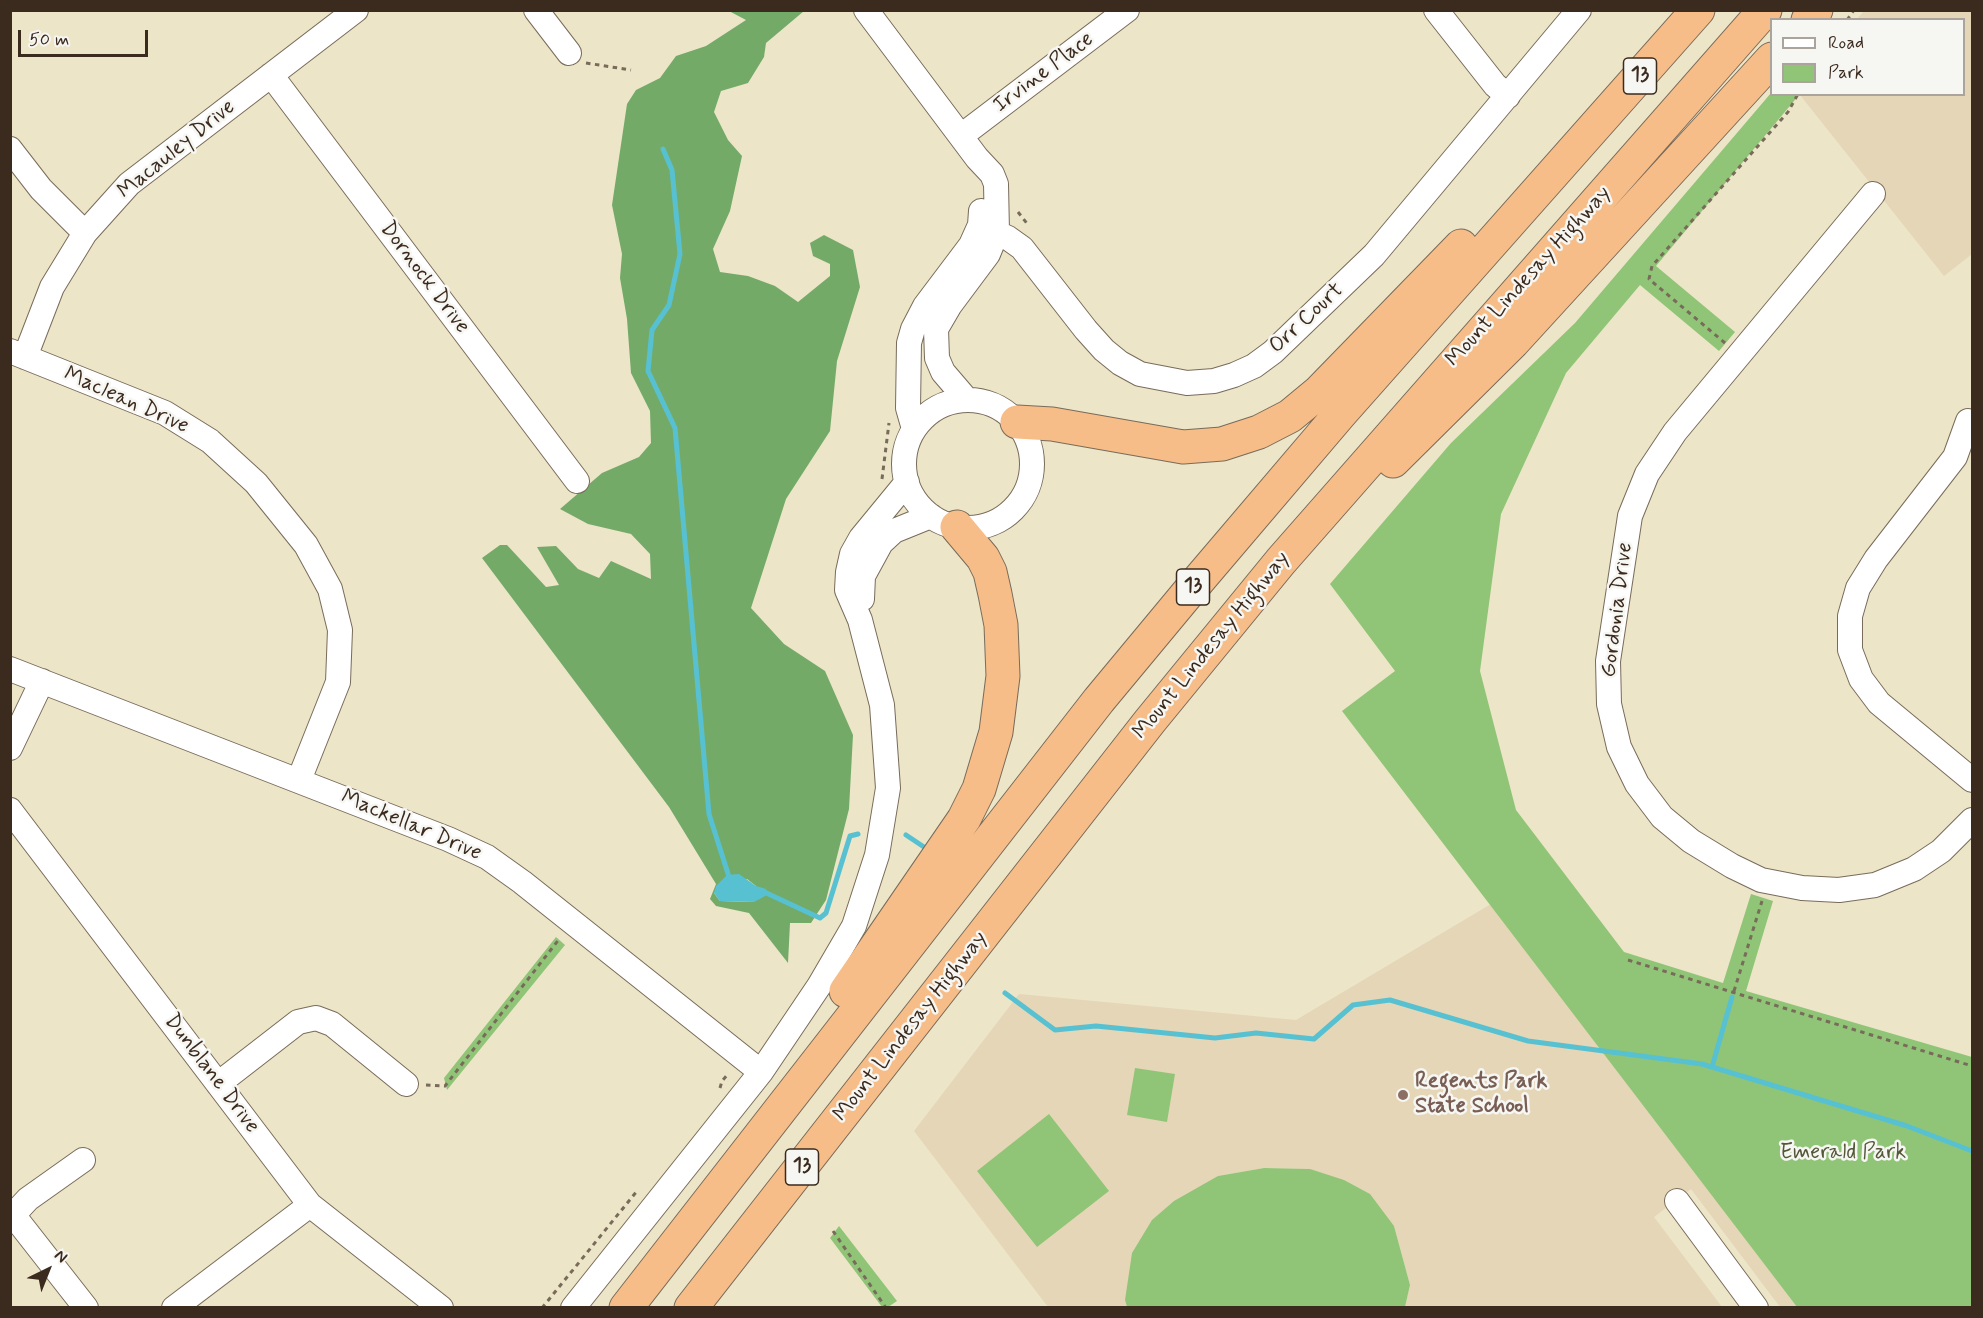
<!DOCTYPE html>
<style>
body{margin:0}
#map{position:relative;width:1983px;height:1318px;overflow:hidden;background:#ece5c8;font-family:Mynerve,sans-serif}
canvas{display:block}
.frame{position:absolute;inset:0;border:12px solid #3b2a1e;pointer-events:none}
.legend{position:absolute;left:1770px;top:18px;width:195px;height:78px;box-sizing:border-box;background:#f6f6f2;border:2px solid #aba49d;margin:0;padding:8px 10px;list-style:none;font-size:18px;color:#3b2a1e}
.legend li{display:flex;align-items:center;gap:12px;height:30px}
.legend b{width:30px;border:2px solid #aba49d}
.north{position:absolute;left:18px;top:1240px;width:60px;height:60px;-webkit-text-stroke:4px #f6f6f2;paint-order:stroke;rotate:43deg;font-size:16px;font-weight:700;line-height:24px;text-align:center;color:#3b2a1e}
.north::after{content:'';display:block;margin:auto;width:21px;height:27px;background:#3b2a1e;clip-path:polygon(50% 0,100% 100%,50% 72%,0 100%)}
.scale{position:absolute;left:18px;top:30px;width:130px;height:27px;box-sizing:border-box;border:3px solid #3b2a1e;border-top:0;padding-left:8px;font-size:18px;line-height:21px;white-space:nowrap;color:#3b2a1e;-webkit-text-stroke:4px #f6f6f2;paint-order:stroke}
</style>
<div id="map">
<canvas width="1983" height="1318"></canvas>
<div class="frame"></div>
<ul class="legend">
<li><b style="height:8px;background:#fff"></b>Road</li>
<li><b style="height:16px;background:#90c577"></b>Park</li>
</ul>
<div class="north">N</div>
<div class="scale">50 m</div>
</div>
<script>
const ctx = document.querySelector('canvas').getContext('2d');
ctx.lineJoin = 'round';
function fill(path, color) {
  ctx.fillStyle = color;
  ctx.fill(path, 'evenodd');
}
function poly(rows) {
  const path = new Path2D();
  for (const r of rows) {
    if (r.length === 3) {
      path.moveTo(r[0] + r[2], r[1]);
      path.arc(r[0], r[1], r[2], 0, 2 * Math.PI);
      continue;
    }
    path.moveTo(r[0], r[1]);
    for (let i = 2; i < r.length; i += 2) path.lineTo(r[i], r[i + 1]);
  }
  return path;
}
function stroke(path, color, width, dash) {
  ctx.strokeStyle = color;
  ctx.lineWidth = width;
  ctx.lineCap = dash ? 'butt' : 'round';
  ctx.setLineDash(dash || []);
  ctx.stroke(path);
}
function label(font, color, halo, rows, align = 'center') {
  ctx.font = font + ' Mynerve,sans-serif';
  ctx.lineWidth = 5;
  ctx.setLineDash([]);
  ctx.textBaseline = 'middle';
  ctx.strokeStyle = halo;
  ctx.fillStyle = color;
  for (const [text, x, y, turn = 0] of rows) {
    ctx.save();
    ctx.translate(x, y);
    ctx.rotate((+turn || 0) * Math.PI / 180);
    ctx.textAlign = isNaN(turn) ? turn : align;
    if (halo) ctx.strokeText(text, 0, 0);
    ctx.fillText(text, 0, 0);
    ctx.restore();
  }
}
fill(poly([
 [1864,11,1972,11,1972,254,1944,276,1800,95,1964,94,1964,20,1857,19],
 [1491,904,1797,1307,1780,1307,1691,1189,1654,1217,1722,1307,1405,1307,1410,1285,1394,1226,1310,1169,1264,1168,1218,1176,1125,1300,1127,1307,1048,1307,914,1131,1019,994,1296,1020]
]), '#e5d6b7');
fill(poly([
 [1771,93,1799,95,1656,266,1735,332,1719,351,1640,285,1566,373,1501,514,1480,671,1516,810,1624,952,1723,983,1751,894,1773,901,1746,991,1972,1057,1972,1307,1797,1307,1342,711,1395,671,1330,584,1451,443,1575,323],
 [556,937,565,945,447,1090,444,1078],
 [1135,1068,1175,1074,1167,1122,1127,1115],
 [1049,1114,1109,1191,1037,1247,977,1171],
 [1264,1168,1310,1169,1344,1180,1370,1194,1394,1226,1410,1285,1405,1307,1127,1307,1125,1300,1132,1253,1152,1220,1174,1201,1218,1176],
 [839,1226,897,1301,888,1307,882,1307,830,1238]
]), '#90c577');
fill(poly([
 [729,11,804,11,766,43,764,57,748,83,721,91,714,112,728,140,742,156,730,211,713,249,720,272,748,276,775,286,798,302,830,276,830,264,813,256,810,243,824,235,853,250,860,287,837,361,830,431,786,499,751,608,784,644,825,671,853,735,849,809,826,900,811,923,790,923,788,963,749,913,716,906,710,899,716,884,669,807,482,558,500,545,507,545,546,587,559,585,537,547,556,546,578,569,599,578,611,561,651,579,650,554,631,534,588,524,560,509,602,473,639,457,651,443,650,411,631,373,627,319,620,278,622,254,612,205,627,104,636,90,660,78,676,56,706,46,746,20],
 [747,879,756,886,754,902,720,901,714,893]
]), '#74aa68');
fill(poly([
 [739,874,756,886,766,889,767,895,754,902,720,901,714,893,716,886,727,875]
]), '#57c1d2');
stroke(poly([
 [663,149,672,170,680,254,669,305,652,330,648,371,675,428,709,814,730,880],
 [906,835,927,849],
 [760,890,820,918,826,913,850,836,858,834],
 [1005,993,1055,1030,1096,1026,1215,1038,1256,1033,1314,1039,1353,1005,1390,1000,1528,1041,1702,1064,1907,1126,1972,1151],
 [1712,1067,1732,997]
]), '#57c1d2', 5);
const minor = poly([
 [536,10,569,53],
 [866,10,977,158,992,174,996,184,997,232,988,254,950,305,936,329,937,358,943,372,967,400],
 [1436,10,1495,85,1508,96],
 [271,75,577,481],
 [961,136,1127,10],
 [10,149,41,189,85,233],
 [1873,194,1675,432,1647,474,1630,516,1608,661,1609,704,1619,747,1637,784,1662,817,1691,841,1732,866,1761,880,1802,888,1839,890,1875,885,1914,869,1941,851,1972,820],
 [980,225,1008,238,1022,248,1086,330,1104,350,1120,363,1140,374,1187,383,1214,381,1234,375,1254,366,1273,352,1374,255,1579,10],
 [10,351,165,413,210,441,256,483,306,545,330,589,340,630,338,682,299,780],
 [25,357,52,287,85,233,129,184,356,10],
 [968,464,64],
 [1968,421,1955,457,1876,559,1858,588,1850,616,1850,650,1861,679,1879,703,1972,780],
 [914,429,908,408,909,343,913,329,925,306,971,245,980,225,981,211],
 [862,599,863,576,881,543,894,531,931,516],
 [10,669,448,839,487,857,522,882,761,1072],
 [10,748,42,681],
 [10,810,310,1205,441,1308],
 [218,1084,298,1022,316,1018,332,1024,406,1084],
 [1677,1201,1756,1308],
 [10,1211,86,1308],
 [15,1213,28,1199,83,1160],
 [174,1308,310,1205],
 [573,1308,761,1072,819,986,854,926,877,855,888,788,882,705,860,620,847,590,848,572,852,554,861,538,907,482]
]);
const highway = poly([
 [1808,20,1816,10],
 [1017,422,1052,424,1183,447,1222,444,1259,432,1290,416,1319,392,1461,246],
 [1393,461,1513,342,1772,59],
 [846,991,964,819,979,789,996,732,1003,676,1001,625,995,594,990,572,983,558,957,527],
 [626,1308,1099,700,1197,582,1340,414,1698,10],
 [691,1308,1150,721,1281,561,1765,10]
]);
stroke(minor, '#796b5a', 26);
stroke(highway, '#796b5a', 35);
stroke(poly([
 [1847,20,1854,10],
 [586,63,631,70],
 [1018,212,1029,226],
 [1725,343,1649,279,1652,266,1788,112,1798,94],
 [882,479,889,423],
 [1628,960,1972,1066],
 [1734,991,1762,901],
 [426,1085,445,1086,560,938],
 [720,1088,722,1081,729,1073],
 [833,1231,886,1308],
 [542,1308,637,1191]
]), '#796b5a', 3, [4.5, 4.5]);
stroke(minor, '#fff', 24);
stroke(highway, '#f7bd88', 33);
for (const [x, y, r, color] of [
 [1403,1095,6,"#8d6e63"]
]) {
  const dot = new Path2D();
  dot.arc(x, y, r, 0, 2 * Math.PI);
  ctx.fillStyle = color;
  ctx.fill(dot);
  stroke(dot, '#f6f6f2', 2);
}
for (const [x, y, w] of [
 [1640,76,33],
 [1193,587,33],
 [802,1167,33]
]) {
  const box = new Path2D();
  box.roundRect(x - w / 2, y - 18, w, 36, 4.5);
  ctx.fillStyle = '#f6f6f2';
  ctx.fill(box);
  stroke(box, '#3b2a1e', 1.5);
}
label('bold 21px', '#3b2a1e', null, [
 ["13",1640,76],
 ["13",1193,587],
 ["13",802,1167]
]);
label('22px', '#3b2a1e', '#f6f6f2', [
 ["Irvine Place",1044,73,-37],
 ["Macauley Drive",177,150,-39],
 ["Mount Lindesay Highway",1529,277,-48],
 ["Dornock Drive",424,278,53],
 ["Orr Court",1307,319,-43],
 ["Maclean Drive",126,401,24],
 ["Gordonia Drive",1618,610,-83],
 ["Mount Lindesay Highway",1212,646,-51],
 ["Mackellar Drive",411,826,23],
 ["Mount Lindesay Highway",911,1027,-52],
 ["Dunblane Drive",211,1074,53]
]);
label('bold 22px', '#785e54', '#f6f6f2', [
 ["Regents Park",1415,1082],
 ["State School",1415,1107]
], 'left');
label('22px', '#545839', '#f6f6f2', [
 ["Emerald Park",1843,1153]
]);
</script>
